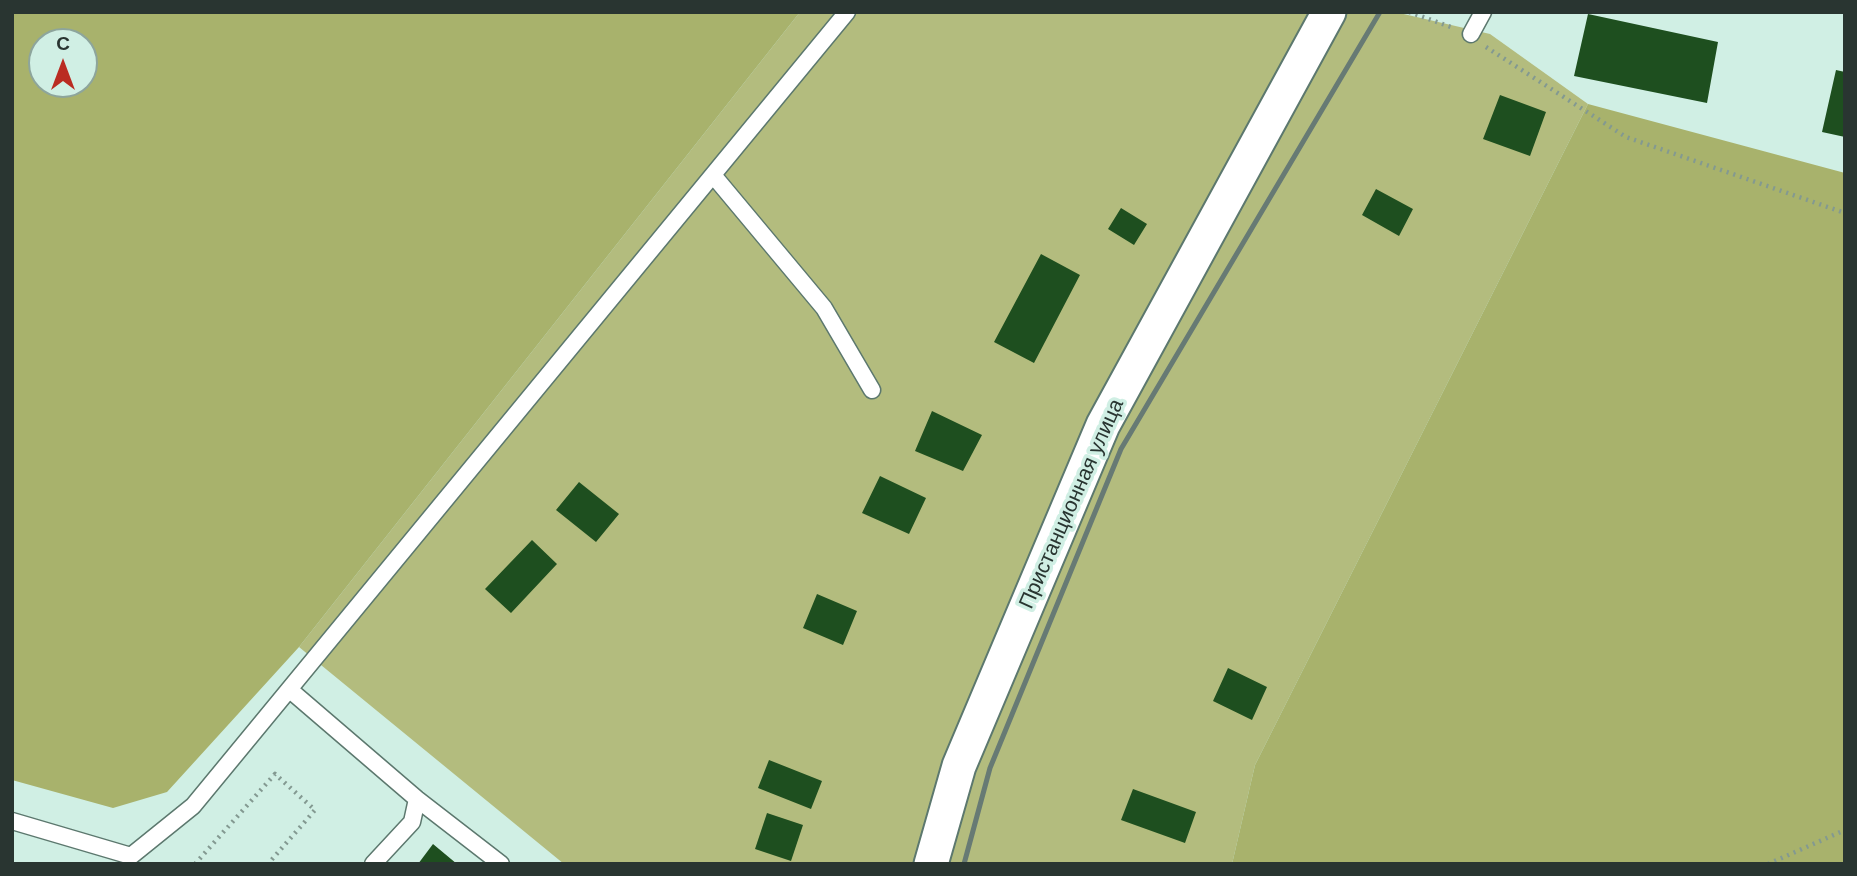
<!DOCTYPE html>
<meta charset="utf-8">
<style>
body{margin:0}
#map{position:relative;width:1857px;height:876px;overflow:hidden;background:#d0efe4;font-family:Arial,sans-serif}
canvas{display:block}
.frame{position:absolute;inset:0;border:14px solid #293531;pointer-events:none}
.north{position:absolute;left:28px;top:28px;width:70px;height:70px;box-sizing:border-box;background:#d0efe4;border:2px solid #8da59c;border-radius:50%;rotate:0deg;font-size:19px;font-weight:700;line-height:28px;text-align:center;color:#293531}
.north::after{content:'';display:block;margin:auto;width:24px;height:32px;background:#ba2c22;clip-path:polygon(50% 0,100% 100%,50% 72%,0 100%)}
</style>
<div id="map">
<canvas width="1857" height="876"></canvas>
<div class="frame"></div>
<div class="north">С</div>
</div>
<script>
const ctx = document.querySelector('canvas').getContext('2d');
ctx.lineJoin = 'round';
function fill(path, color) {
  ctx.fillStyle = color;
  ctx.fill(path, 'evenodd');
}
function poly(rows) {
  const path = new Path2D();
  for (const r of rows) {
    path.moveTo(r[0], r[1]);
    for (let i = 2; i < r.length; i += 2) path.lineTo(r[i], r[i + 1]);
  }
  return path;
}
function stroke(path, color, width, dash) {
  ctx.strokeStyle = color;
  ctx.lineWidth = width;
  ctx.lineCap = dash ? 'butt' : 'round';
  ctx.setLineDash(dash || []);
  ctx.stroke(path);
}
function label(font, color, halo, rows, align = 'center') {
  ctx.font = font + ' Arial,sans-serif';
  ctx.lineWidth = 7;
  ctx.setLineDash([]);
  ctx.textBaseline = 'middle';
  ctx.strokeStyle = halo;
  ctx.fillStyle = color;
  for (const [text, x, y, turn = 0] of rows) {
    ctx.save();
    ctx.translate(x, y);
    ctx.rotate((+turn || 0) * Math.PI / 180);
    ctx.textAlign = isNaN(turn) ? turn : align;
    if (halo) ctx.strokeText(text, 0, 0);
    ctx.fillText(text, 0, 0);
    ctx.restore();
  }
}
fill(poly([
 [800,12,1395,12,1490,34,1588,104,1255,765,1232,864,564,864,299,647]
]), '#b3bc7e');
fill(poly([
 [12,12,800,12,299,647,167,792,113,808,12,780],
 [42,42,84,42,84,84,42,84],
 [1588,104,1845,173,1845,864,1232,864,1255,765]
]), '#a8b26c');
fill(poly([
 [1588,14,1718,42,1707,103,1574,76],
 [1836,70,1845,72,1845,137,1822,132],
 [1500,95,1546,112,1530,156,1483,139],
 [1376,189,1413,209,1399,236,1362,215],
 [1121,208,1147,224,1134,245,1108,229],
 [1041,254,1080,275,1034,363,994,342],
 [932,411,982,435,963,471,915,451],
 [880,476,926,498,909,534,862,513],
 [579,482,619,514,596,542,556,510],
 [532,540,557,564,511,613,485,589],
 [817,594,857,611,843,645,803,628],
 [1228,668,1267,687,1252,720,1213,701],
 [769,760,822,781,811,809,758,788],
 [1133,789,1196,812,1185,843,1121,820],
 [767,813,803,825,791,861,755,849],
 [433,844,457,864,418,864]
]), '#1e4f1f');
const service = poly([
 [1471,34,1483,12],
 [713,175,824,308,872,390],
 [290,690,417,799,501,864],
 [12,821,131,856,193,806,847,12],
 [373,864,412,822,417,799]
]);
const minor = poly([
 [931,864,959,766,1103,425,1329,12]
]);
stroke(service, '#5c786e', 19);
stroke(minor, '#5c786e', 37);
stroke(poly([
 [1409,12,1451,27],
 [1486,47,1626,137,1845,213],
 [195,864,275,774,315,810,268,864],
 [1768,864,1845,830]
]), '#839991', 4.5, [2, 5]);
stroke(service, '#fff', 16);
stroke(minor, '#fff', 33);
stroke(poly([
 [964,864,990,768,1121,449,1380,12]
]), '#677a74', 5);
label('21px', '#293531', '#d0efe4', [
 ["Пристанционная улица",1072,504,-66]
]);
</script>
